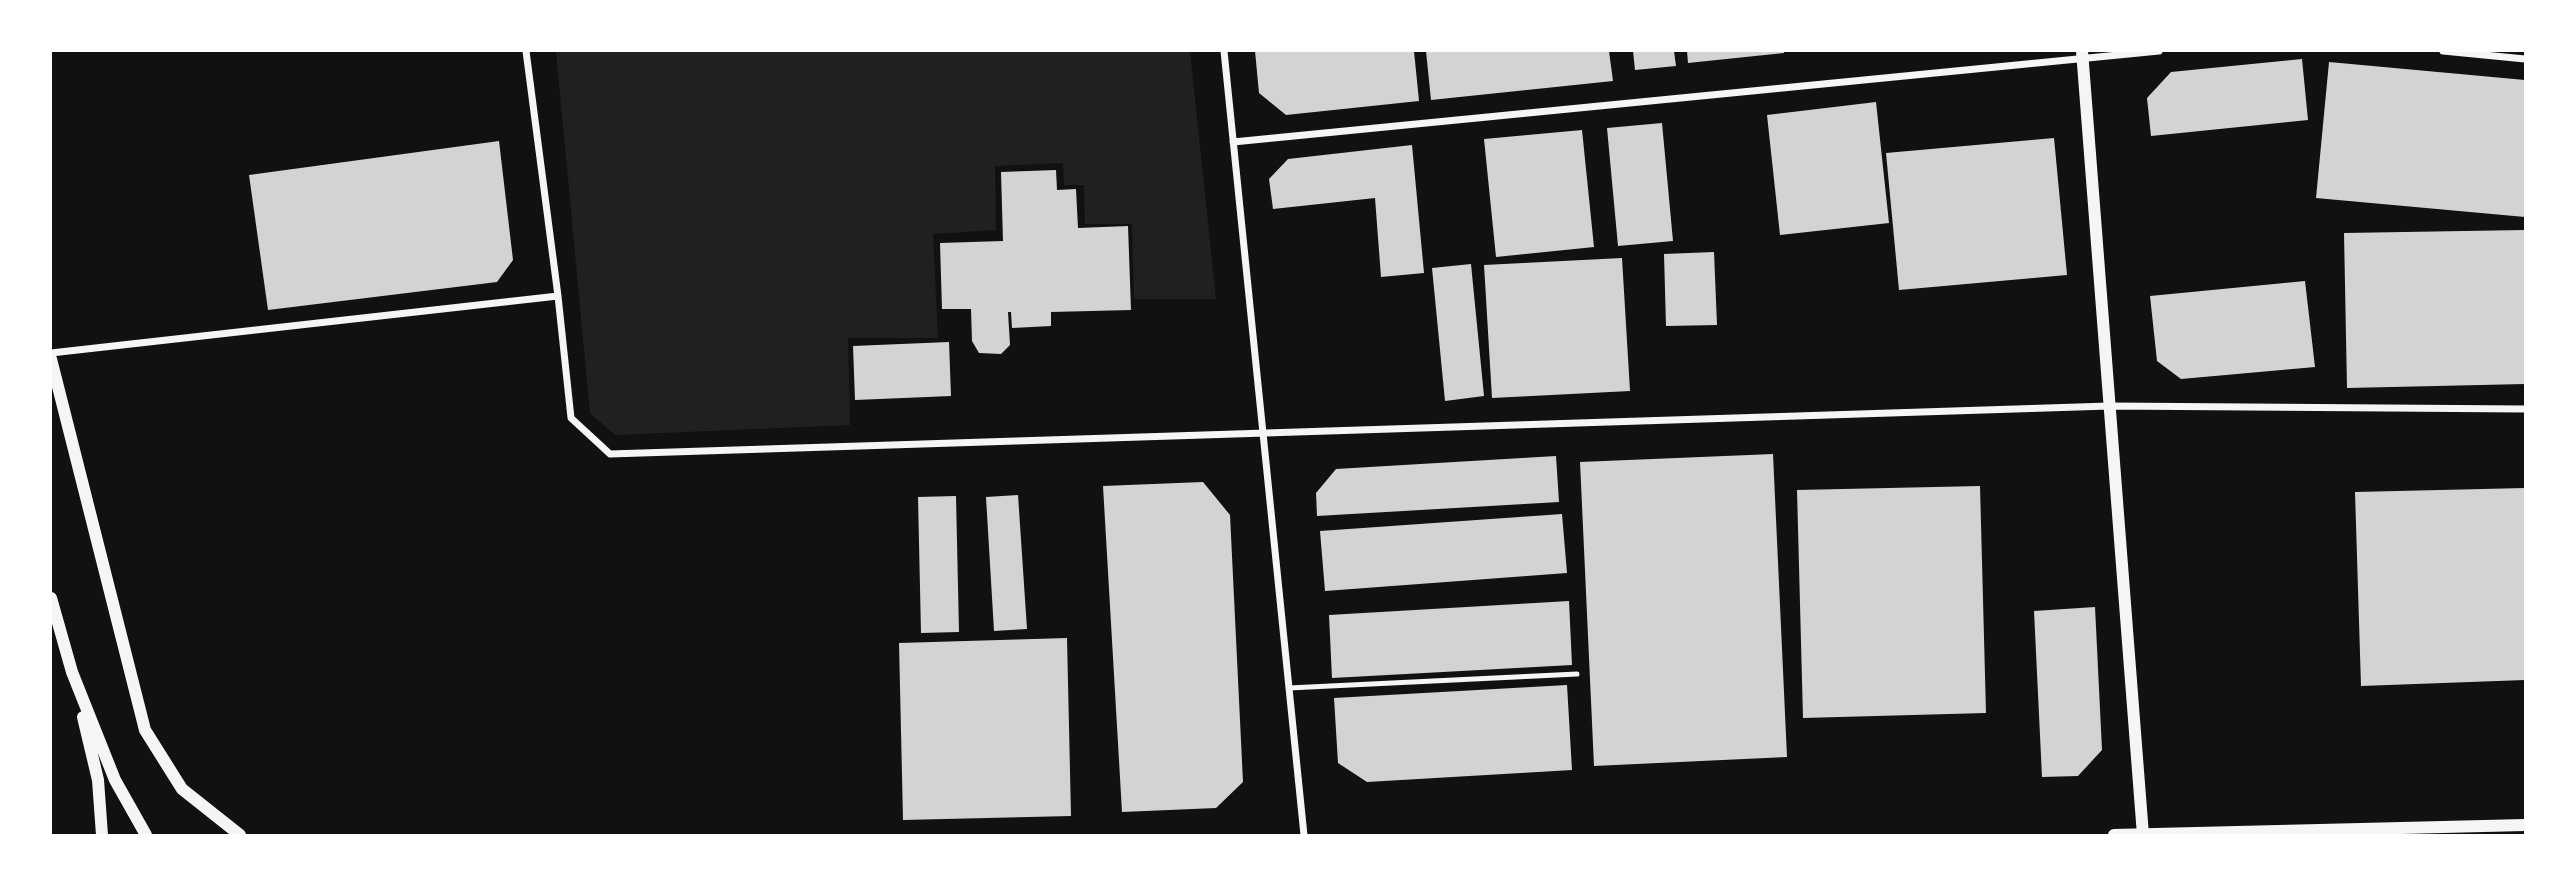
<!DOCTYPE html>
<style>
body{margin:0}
#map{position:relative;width:2576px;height:886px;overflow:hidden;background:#111;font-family:"Archivo Narrow",sans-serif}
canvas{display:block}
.frame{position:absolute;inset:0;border:52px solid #fff;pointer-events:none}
</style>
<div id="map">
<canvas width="2576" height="886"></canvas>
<div class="frame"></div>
</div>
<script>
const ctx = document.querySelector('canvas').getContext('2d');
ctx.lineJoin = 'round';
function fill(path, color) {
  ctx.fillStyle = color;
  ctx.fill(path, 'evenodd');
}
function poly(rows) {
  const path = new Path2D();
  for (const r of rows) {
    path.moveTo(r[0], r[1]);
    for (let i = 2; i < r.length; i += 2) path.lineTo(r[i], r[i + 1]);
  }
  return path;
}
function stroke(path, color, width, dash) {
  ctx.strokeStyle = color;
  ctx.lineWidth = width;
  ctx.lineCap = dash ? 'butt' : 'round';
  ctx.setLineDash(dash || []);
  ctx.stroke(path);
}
fill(poly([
 [556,51,1190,51,1216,299,1134,299,1132,224,1085,224,1084,185,1064,185,1063,163,995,166,996,230,933,234,938,338,848,338,850,425,615,435,590,413]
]), '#202020');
fill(poly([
 [1255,51,1414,51,1419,101,1286,115,1259,93],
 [1426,51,1609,51,1613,81,1431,100],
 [1633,51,1674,51,1676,66,1635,70],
 [1687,51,1784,51,1784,53,1688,63],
 [2302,59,2308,120,2151,136,2147,98,2171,72],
 [2329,62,2525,80,2525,217,2316,198],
 [1876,102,1889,223,1780,235,1767,115],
 [1662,123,1673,241,1618,246,1607,128],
 [1582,130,1594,247,1496,257,1484,139],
 [2054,138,2067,275,1899,290,1886,153],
 [499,141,513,260,497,282,268,310,249,175],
 [1412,145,1424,273,1381,277,1375,198,1273,209,1269,179,1288,159],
 [1056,170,1057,190,1076,189,1078,228,1128,226,1131,310,1051,312,1051,326,1012,328,1011,312,1008,312,1010,345,1001,354,979,353,972,341,971,309,942,309,940,243,1003,241,1001,172],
 [2525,230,2525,384,2347,388,2344,233],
 [1714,252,1717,325,1666,326,1664,254],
 [1622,258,1630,391,1492,398,1484,265],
 [1471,264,1484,396,1445,401,1432,268],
 [2305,281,2315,367,2181,379,2157,361,2150,296],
 [949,342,951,396,855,400,853,346],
 [1773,454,1787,757,1594,766,1580,462],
 [1556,456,1559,502,1317,516,1316,493,1336,469],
 [1203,482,1230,515,1243,782,1216,808,1122,812,1103,486],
 [1980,486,1986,713,1803,718,1797,490],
 [2525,488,2525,680,2361,686,2355,492],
 [1018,495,1027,629,994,631,986,497],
 [956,496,959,632,921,633,918,497],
 [1562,514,1567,573,1325,591,1320,531],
 [1569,601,1572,665,1332,678,1329,615],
 [2095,607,2102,750,2078,776,2042,777,2034,611],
 [1067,638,1071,816,903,820,899,643],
 [1567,685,1572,770,1367,782,1338,763,1334,698]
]), '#d3d3d3');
stroke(poly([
 [1289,688,1577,674]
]), '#f5f5f5', 5);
stroke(poly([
 [526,51,558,296],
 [1224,51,1304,835],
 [2443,51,2525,59],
 [1233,142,2159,51],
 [51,353,558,296,571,418,610,454,2109,406,2525,409]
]), '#f5f5f5', 7);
stroke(poly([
 [2082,51,2143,835],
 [51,359,145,730,182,789,240,835],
 [51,598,72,672,115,780,146,835],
 [83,717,98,780,102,835],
 [2114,835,2525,825]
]), '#f5f5f5', 12);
</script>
